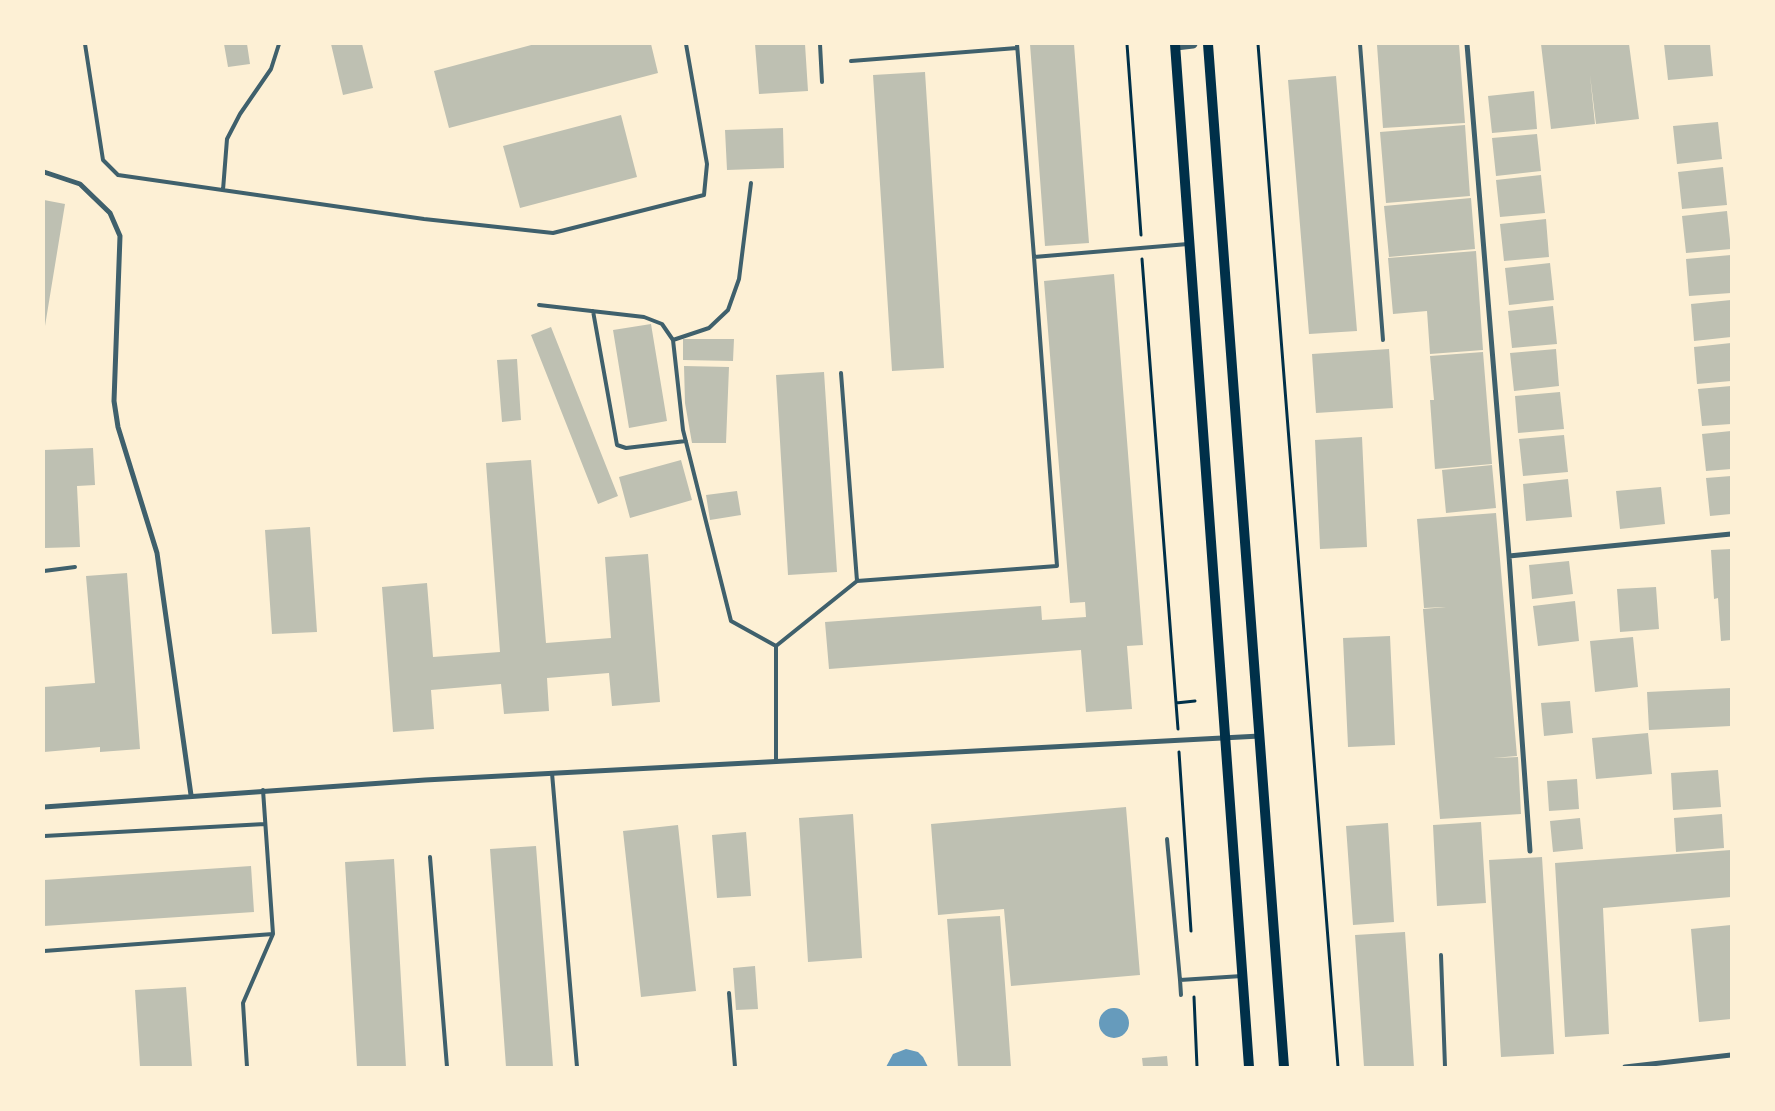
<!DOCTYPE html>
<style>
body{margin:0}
#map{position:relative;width:1775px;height:1111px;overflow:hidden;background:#fdf0d5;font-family:"PT Sans Narrow",sans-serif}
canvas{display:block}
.frame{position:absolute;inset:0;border:45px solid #fdf0d5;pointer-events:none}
</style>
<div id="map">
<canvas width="1775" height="1111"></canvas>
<div class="frame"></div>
</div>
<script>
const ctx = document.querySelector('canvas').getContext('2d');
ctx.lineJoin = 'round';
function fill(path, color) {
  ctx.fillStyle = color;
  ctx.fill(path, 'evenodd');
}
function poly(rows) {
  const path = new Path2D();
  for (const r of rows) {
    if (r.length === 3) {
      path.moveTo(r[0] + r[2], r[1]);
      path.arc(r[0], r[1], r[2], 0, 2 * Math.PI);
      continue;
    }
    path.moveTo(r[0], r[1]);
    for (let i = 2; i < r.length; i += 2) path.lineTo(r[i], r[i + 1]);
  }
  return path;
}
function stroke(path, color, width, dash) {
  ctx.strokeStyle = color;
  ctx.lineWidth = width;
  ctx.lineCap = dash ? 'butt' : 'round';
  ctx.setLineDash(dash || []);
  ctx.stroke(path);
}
fill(poly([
 [1114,1023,15],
 [906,1049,918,1052,923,1057,928,1067,886,1067,893,1054]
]), '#669bbc');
fill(poly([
 [224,44,247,44,250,64,228,67],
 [331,44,362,44,373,88,343,95],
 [535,44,651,44,658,73,449,128,434,71],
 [755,44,805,44,808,91,759,94],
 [1030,44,1074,44,1089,243,1045,246],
 [1391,44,1459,44,1465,123,1383,128,1377,45],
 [1541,44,1629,44,1639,119,1596,124,1590,75,1595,124,1551,129],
 [1664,44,1710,44,1713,76,1668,80],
 [925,72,944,368,892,371,873,75],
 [1336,76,1357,331,1309,334,1288,80],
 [1534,91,1537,129,1492,133,1488,96],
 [621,115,637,177,520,208,503,146],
 [1718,122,1722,159,1677,164,1673,126],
 [1465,125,1470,196,1386,203,1380,132],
 [783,128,784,168,727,170,725,130],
 [1537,134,1541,171,1496,176,1492,138],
 [1723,167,1727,205,1682,209,1678,172],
 [1541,175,1545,213,1500,217,1496,180],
 [1471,198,1475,249,1389,257,1384,206],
 [44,200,65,204,45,326,44,326],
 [1727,211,1731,249,1686,253,1682,216],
 [1546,219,1549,257,1504,261,1500,224],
 [1476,251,1483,350,1430,354,1427,311,1393,314,1388,258],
 [1731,255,1731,293,1689,296,1686,259],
 [1550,263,1554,300,1509,305,1505,268],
 [1114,274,1143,645,1127,646,1132,709,1086,712,1081,650,829,669,825,622,1041,606,1042,620,1086,617,1085,602,1070,603,1044,281],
 [1731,300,1731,337,1694,341,1691,304],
 [1553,306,1557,344,1512,348,1508,311],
 [651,324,667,421,629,428,613,330],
 [551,327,618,496,598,504,531,335],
 [683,339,734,339,733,361,683,360],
 [1731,343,1731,381,1697,384,1694,347],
 [1389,349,1393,408,1316,413,1312,354],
 [1556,349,1559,386,1514,391,1510,353],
 [1483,352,1492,464,1435,469,1430,400,1434,400,1430,356],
 [517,359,521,420,502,422,497,360],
 [684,366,729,367,726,443,692,443,685,403],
 [824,372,837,572,788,575,776,375],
 [1731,386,1731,424,1702,426,1698,389],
 [1560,392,1564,429,1518,433,1515,396],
 [1731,431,1731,469,1706,471,1702,434],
 [1564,435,1568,472,1523,476,1519,439],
 [1362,437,1367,547,1320,549,1315,440],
 [93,448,95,485,77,486,80,547,44,548,44,450],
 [531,460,546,643,611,638,605,557,648,554,660,702,612,706,609,673,547,678,549,711,504,714,501,684,431,690,434,729,393,732,382,587,427,583,433,657,500,652,486,463],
 [681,460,692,500,630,518,619,477],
 [1492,465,1496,508,1446,513,1442,470],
 [1731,476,1731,514,1710,516,1706,478],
 [1568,479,1572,517,1526,521,1523,484],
 [1661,487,1665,524,1620,529,1616,491],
 [737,491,741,515,710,520,706,495],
 [1496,513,1517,756,1493,758,1518,757,1521,814,1440,819,1423,609,1446,607,1424,608,1417,519],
 [310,527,317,632,272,634,265,530],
 [1731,549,1731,640,1721,641,1718,598,1714,599,1711,550],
 [1569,561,1573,594,1532,599,1529,565],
 [127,573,140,749,100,752,100,747,44,752,44,687,95,683,86,576],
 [1656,587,1659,629,1620,632,1617,589],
 [1575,601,1579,641,1538,646,1533,606],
 [1390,636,1395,745,1348,747,1343,638],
 [1633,637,1638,687,1595,692,1590,641],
 [1731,688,1731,726,1649,730,1647,692],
 [1570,701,1573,733,1544,736,1541,703],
 [1648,733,1652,774,1596,779,1592,738],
 [1718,770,1721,807,1673,810,1671,773],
 [1577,779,1579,809,1549,811,1547,781],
 [1126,807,1140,975,1011,986,1004,909,938,915,931,824],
 [853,814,862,958,808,962,799,818],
 [1722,814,1724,848,1676,852,1674,818],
 [1580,818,1583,849,1553,852,1550,821],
 [1481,822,1486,903,1437,906,1433,825],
 [1388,823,1394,922,1353,925,1346,826],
 [678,825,696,991,641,997,623,831],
 [746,832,751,896,717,898,712,835],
 [536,846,553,1067,506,1067,490,849],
 [1731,850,1731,897,1603,908,1609,1034,1565,1037,1555,863],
 [1542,857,1554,1054,1501,1057,1489,860],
 [394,859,406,1067,357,1067,345,862],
 [251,866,254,912,44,926,44,880],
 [1000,916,1011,1067,958,1067,947,919],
 [1731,925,1731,1019,1699,1022,1691,929],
 [1405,932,1414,1067,1364,1067,1355,935],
 [755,966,758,1009,736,1010,733,968],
 [186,987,192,1067,140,1067,135,990],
 [1167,1056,1168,1067,1143,1067,1142,1058]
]), '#bec0b2');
stroke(poly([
 [1127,44,1141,235],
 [1258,44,1338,1067],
 [1142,259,1178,729],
 [1176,703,1195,701],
 [1179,752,1191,931],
 [1194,997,1197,1067]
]), '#003049', 3);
stroke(poly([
 [85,44,103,160,118,175,424,219,553,233,704,195,707,164,686,44],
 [820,44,822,82],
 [1017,44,1034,257],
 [1360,44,1383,340],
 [851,61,1017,48],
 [223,190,227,139,240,114,271,69,279,44],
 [539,305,644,317,662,324,673,340,683,430,731,621,776,646],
 [593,311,617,445,626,448,686,441],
 [673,340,709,328,728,310,739,279,751,183],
 [841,373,857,581],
 [44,571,75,567],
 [776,761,776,646,857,581,1057,566,1034,257,1188,244],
 [552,773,577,1067],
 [44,836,265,824],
 [1167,839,1180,980],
 [430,857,447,1067],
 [44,951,273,934],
 [1441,955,1445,1067],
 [729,993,735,1067],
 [1181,995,1180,980,1242,976],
 [247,1067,243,1003,273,934,263,790]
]), '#3f606c', 4);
stroke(poly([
 [1467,44,1509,556,1530,851],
 [44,172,80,184,110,213,120,236,114,401,118,427,157,553,191,795],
 [1509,556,1731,534],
 [44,807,425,780,1260,736],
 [1625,1067,1731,1055]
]), '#3f606c', 5);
stroke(poly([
 [1176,46,1193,44]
]), '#3f606c', 9);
stroke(poly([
 [1175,44,1249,1067],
 [1208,44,1284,1067]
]), '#003049', 10);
</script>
